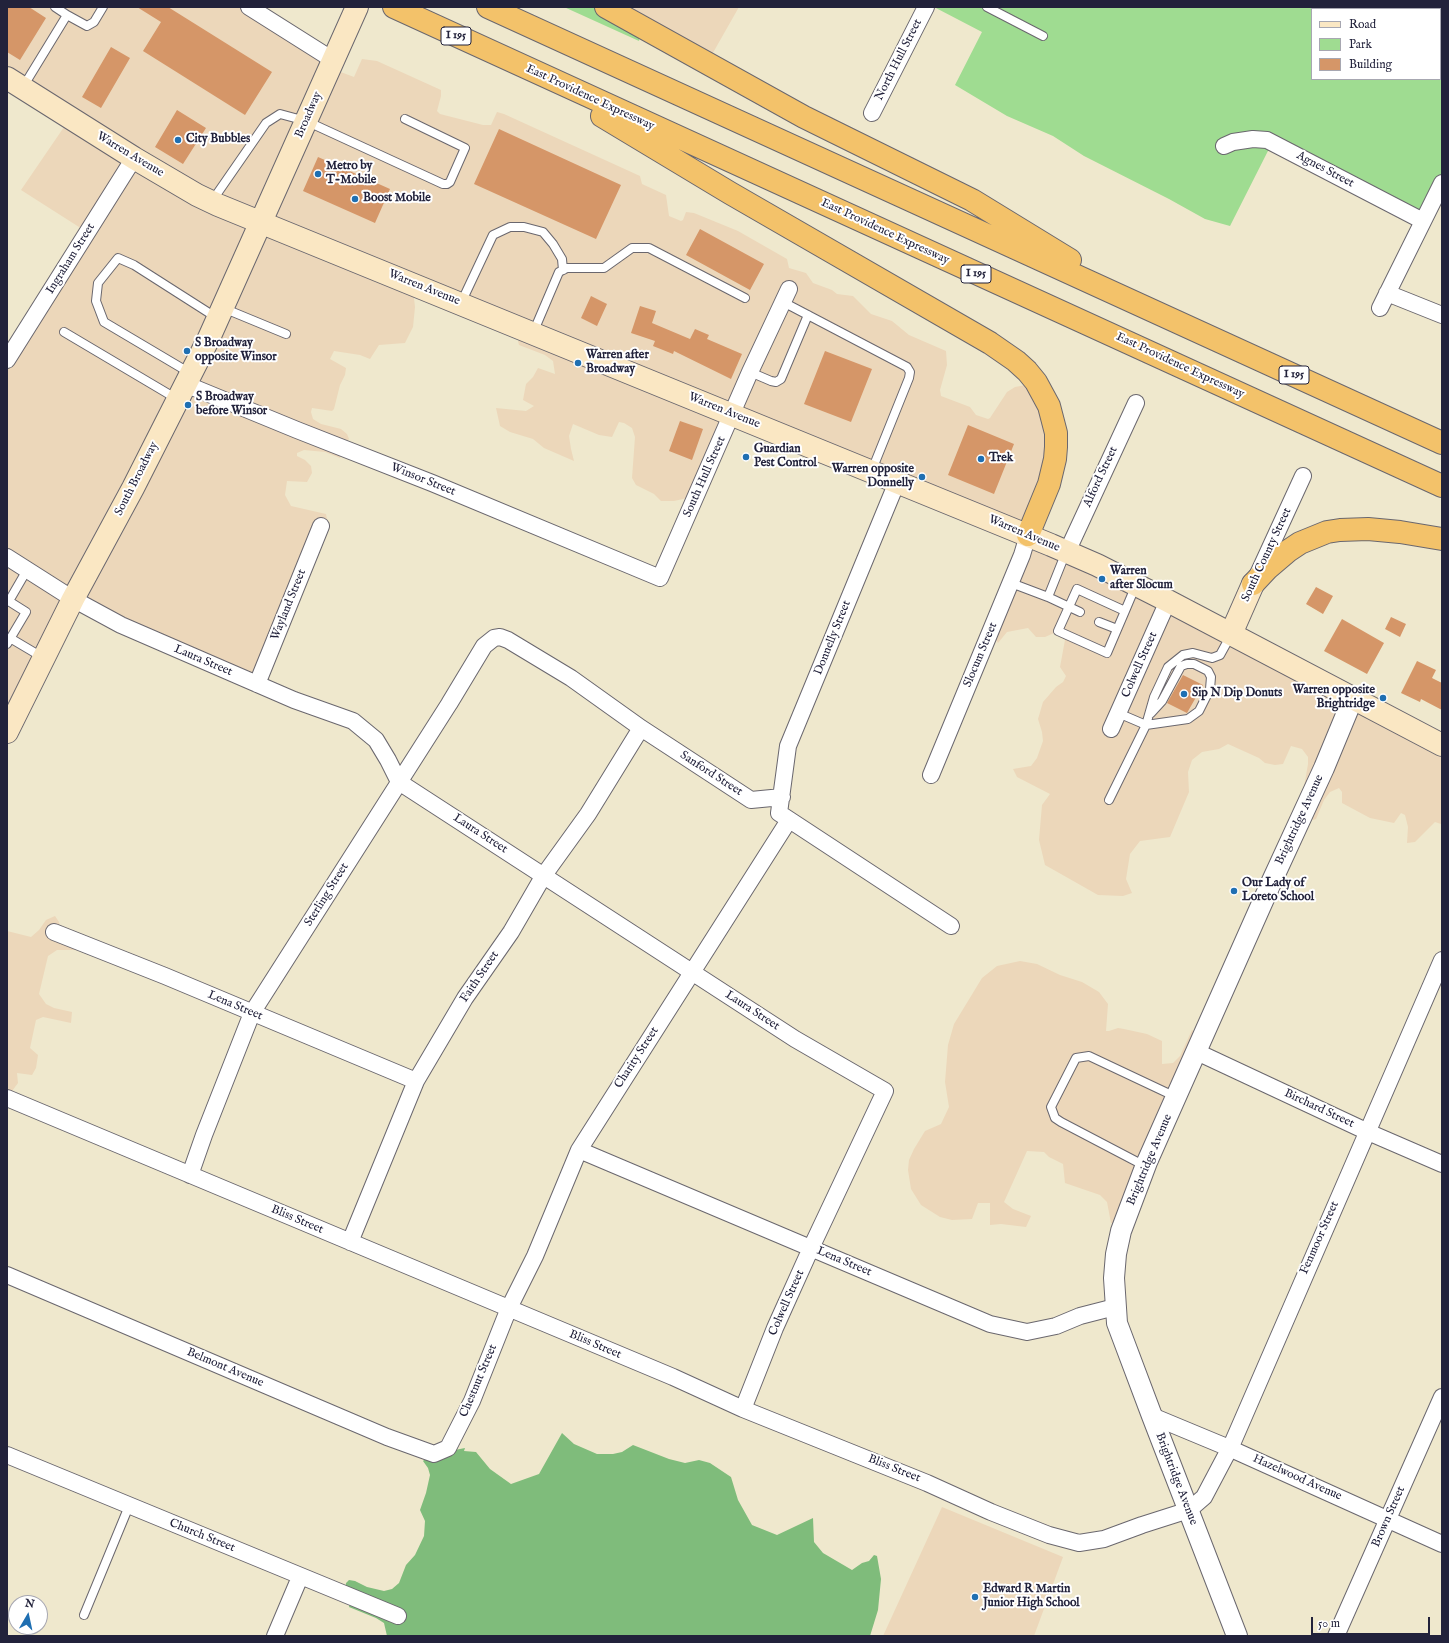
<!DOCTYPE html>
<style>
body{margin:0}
#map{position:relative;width:1449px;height:1643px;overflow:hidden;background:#efe8cd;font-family:"IM FELL English",serif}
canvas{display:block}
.frame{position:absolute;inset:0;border:8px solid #22223b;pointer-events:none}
.legend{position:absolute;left:1311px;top:8px;width:130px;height:72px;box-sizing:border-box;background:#fff;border:1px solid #a7a7b1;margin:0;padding:5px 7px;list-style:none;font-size:12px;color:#22223b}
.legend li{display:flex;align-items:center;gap:8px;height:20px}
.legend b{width:20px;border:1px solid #a7a7b1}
.north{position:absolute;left:8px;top:1595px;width:40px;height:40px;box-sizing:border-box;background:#fff;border:1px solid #a7a7b1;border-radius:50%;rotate:9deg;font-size:11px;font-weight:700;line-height:16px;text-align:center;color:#22223b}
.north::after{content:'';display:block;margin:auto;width:14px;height:18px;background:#1f6fb2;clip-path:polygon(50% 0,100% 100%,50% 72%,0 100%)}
.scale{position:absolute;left:1311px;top:1617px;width:119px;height:18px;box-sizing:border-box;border:2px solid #22223b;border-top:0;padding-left:5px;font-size:12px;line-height:14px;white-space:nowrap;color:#22223b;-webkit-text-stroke:3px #fff;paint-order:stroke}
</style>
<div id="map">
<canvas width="1449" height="1643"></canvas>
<div class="frame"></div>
<ul class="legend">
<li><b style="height:5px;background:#fae7c3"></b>Road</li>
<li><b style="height:11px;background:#9fdc91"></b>Park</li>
<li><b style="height:11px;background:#d59668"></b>Building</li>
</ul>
<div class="north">N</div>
<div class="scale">50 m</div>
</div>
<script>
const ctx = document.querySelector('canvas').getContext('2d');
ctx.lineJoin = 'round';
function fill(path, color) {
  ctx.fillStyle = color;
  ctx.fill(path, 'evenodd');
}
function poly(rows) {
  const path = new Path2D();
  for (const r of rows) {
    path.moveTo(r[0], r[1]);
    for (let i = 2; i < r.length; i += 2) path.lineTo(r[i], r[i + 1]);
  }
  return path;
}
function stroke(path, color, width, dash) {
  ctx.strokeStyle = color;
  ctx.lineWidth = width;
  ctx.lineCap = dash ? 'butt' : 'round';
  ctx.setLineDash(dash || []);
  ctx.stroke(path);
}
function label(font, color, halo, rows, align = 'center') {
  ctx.font = font + ' "IM FELL English",serif';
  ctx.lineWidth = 4;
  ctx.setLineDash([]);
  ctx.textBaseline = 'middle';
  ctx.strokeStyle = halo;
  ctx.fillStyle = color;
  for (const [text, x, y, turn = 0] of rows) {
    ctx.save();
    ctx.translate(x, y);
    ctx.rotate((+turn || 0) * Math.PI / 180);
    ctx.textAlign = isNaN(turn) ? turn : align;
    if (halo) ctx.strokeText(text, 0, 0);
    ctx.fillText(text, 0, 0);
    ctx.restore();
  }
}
fill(poly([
 [7,7,241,7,330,68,354,77,362,59,377,61,441,90,441,96,437,111,440,114,483,125,491,125,497,112,504,114,640,176,642,184,666,195,669,216,681,221,683,220,686,212,694,213,738,231,787,259,789,268,806,273,813,283,832,290,837,294,853,296,871,314,892,321,909,335,946,351,947,365,940,390,941,396,970,407,976,415,988,419,990,418,1007,392,1015,387,1031,384,1045,407,1047,463,1023,537,732,420,696,496,674,501,661,501,654,494,636,485,632,478,635,437,632,428,624,423,619,422,612,437,599,435,573,424,569,436,571,449,574,461,544,448,533,439,510,432,500,426,496,408,526,411,534,406,523,400,526,384,533,377,538,368,555,374,553,361,545,355,519,345,518,341,523,337,413,290,415,307,413,327,405,343,379,345,370,359,360,355,334,351,330,359,346,368,345,375,340,385,334,409,332,411,312,408,311,412,313,419,321,424,341,429,347,434,349,439,343,445,340,458,325,452,304,450,297,453,297,456,305,460,311,466,312,473,307,482,287,481,285,495,291,506,326,514,328,524,320,528,257,680,72,598,7,729,7,358,90,234,21,190,64,127,7,89],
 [625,7,739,7,710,58],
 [1023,539,1442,752,1442,832,1441,824,1435,822,1415,842,1407,843,1408,827,1405,815,1401,813,1394,823,1370,818,1342,803,1342,792,1339,788,1330,792,1324,800,1316,819,1313,820,1309,812,1304,787,1308,764,1308,757,1302,749,1291,746,1283,764,1275,765,1265,763,1259,758,1228,744,1219,749,1202,752,1192,760,1188,772,1189,792,1170,837,1140,841,1130,854,1126,879,1132,893,1123,896,1098,895,1045,865,1039,840,1042,805,1050,794,1017,777,1013,769,1031,766,1037,758,1043,741,1042,732,1038,719,1043,702,1056,687,1063,682,1066,676,1060,667,1065,640,1054,633,1045,637,1036,637,1028,628,1007,632,998,643,993,636],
 [55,916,59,922,61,933,78,950,57,950,48,956,39,994,46,1004,54,1008,72,1012,71,1023,43,1017,36,1020,30,1048,38,1055,36,1068,32,1075,17,1073,18,1083,9,1095,7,1094,7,931,31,937,39,930,46,920],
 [1020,961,1037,964,1060,975,1082,982,1099,992,1108,1004,1106,1031,1109,1031,1118,1028,1124,1029,1147,1034,1162,1041,1162,1064,1173,1063,1180,1056,1192,1030,1195,1032,1122,1224,1111,1223,1107,1202,1100,1195,1065,1183,1063,1164,1049,1157,1044,1152,1027,1151,1004,1202,1013,1209,1031,1216,1026,1227,1001,1224,990,1225,990,1203,978,1203,972,1219,952,1220,940,1217,921,1205,911,1189,908,1170,909,1160,914,1149,925,1131,941,1124,949,1107,945,1082,948,1045,954,1024,982,978,997,966],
 [942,1507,1063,1557,1034,1636,883,1636]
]), '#ecd7ba');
fill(poly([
 [564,7,593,7,640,35,639,41],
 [934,7,1442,7,1442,22,1440,25,1440,9,1312,9,1312,79,1440,79,1440,64,1442,65,1442,182,1422,223,1272,143,1230,226,1205,219,1169,199,1084,156,1053,136,1007,116,955,85,982,32]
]), '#9fdc91');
fill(poly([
 [562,1433,574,1444,597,1454,613,1454,622,1452,633,1445,669,1459,685,1463,699,1460,710,1463,731,1477,738,1500,752,1525,777,1535,813,1518,814,1542,823,1553,852,1570,862,1563,869,1561,874,1555,877,1556,881,1579,878,1610,870,1636,387,1636,384,1623,376,1618,349,1607,351,1597,345,1592,346,1583,349,1580,355,1581,367,1587,384,1591,392,1589,399,1583,406,1565,415,1555,424,1536,425,1521,420,1510,426,1493,430,1475,428,1468,423,1461,425,1459,450,1451,465,1448,464,1451,476,1452,490,1469,511,1484,539,1474]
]), '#7fbc7b');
fill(poly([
 [7,7,29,7,46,18,20,60,7,52],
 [137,7,168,7,272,72,245,115,143,51,161,22],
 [111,47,130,58,101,108,82,97],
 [177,110,206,128,183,164,155,147],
 [499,129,621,185,596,239,474,184],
 [318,157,390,189,375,223,303,191],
 [700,229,764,264,750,290,686,255],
 [591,296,607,304,597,326,581,318],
 [640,306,656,311,652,323,690,339,695,329,709,335,707,339,742,354,731,379,674,351,673,354,653,346,655,341,631,333],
 [825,351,872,369,851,422,804,404],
 [680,421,703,429,692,460,669,451],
 [968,425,1014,444,994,494,948,475],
 [1316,587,1333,596,1323,614,1306,604],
 [1391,617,1406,624,1400,637,1385,629],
 [1342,619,1384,643,1367,674,1324,651],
 [1417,661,1436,670,1432,678,1442,683,1442,710,1421,699,1420,702,1401,693],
 [1183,675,1203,685,1187,713,1167,703]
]), '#d59668');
const service = poly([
 [987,7,1043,36],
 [67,15,87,26,94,22,103,7],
 [1441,59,1442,58],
 [23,87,67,15,55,7],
 [212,201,266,123,280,114,306,121,443,184,447,184,450,182,465,148,405,119],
 [783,302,907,367,910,372,909,378,872,470],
 [461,303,493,235,510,227,524,227,543,232,553,244,562,259,563,270],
 [223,308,286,334],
 [64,332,177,399],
 [533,333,559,272,567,268,604,268,632,248,649,248,745,298],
 [750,372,771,381,776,382,781,379,808,315],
 [190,373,104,322,96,301,98,283,118,258,134,265,217,318],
 [1011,583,1048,597,1066,552],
 [1048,597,1080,612],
 [7,600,26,612,7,644],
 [9,601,27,570],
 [1125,611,1077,589,1058,631,1107,653,1125,611,1136,585],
 [1099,622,1117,629],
 [10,638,42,657],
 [1118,713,1146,725,1188,719,1199,711,1210,689,1211,677,1208,671,1194,664,1187,664,1181,666,1162,701,1151,713],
 [1109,800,1146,725,1154,697,1168,667,1183,655,1193,653,1212,658,1220,655,1231,635],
 [1145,1166,1061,1122,1055,1118,1051,1107,1076,1058,1089,1056,1176,1097],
 [84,1615,129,1506]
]);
const minor = poly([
 [249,7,333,60],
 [872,113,926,7],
 [1224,146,1233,142,1253,139,1267,140,1423,221],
 [1387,293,1442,315],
 [1380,308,1442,183],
 [7,360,134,158],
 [185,384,297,430,432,483,660,578,750,372,789,289],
 [897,482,788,746,779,813,951,926],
 [1067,552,1136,403],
 [7,557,73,599,121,625,294,700,353,721,376,740,388,760,399,782,795,1039,885,1091,811,1248,775,1328,743,1409],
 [1258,574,1303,476],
 [257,684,321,526],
 [1111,729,1168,601],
 [931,775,1022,555,1028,535],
 [54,932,165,976,416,1081],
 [1197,1052,1368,1132,1442,1164],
 [7,1098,673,1377,743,1409,927,1483,991,1512,1049,1535,1079,1543,1104,1539,1142,1525,1189,1510,1204,1497,1232,1444,1442,960],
 [579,1150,990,1324,1027,1332,1056,1326,1080,1316,1115,1307],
 [190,1175,204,1135,252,1013,449,704,484,646,494,638,500,637,508,640,571,678,641,728,751,800,782,797],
 [350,1242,416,1081,465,998,511,932,544,875,588,814,641,728],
 [7,1275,387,1437,434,1454,448,1448,472,1401,509,1308,535,1256,579,1150,789,820],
 [1152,1416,1229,1448,1442,1544],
 [7,1455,398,1616],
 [275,1636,300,1577],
 [1336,1636,1442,1397]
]);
const tertiary = poly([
 [1237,1636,1152,1416,1117,1323,1114,1278,1116,1254,1121,1231,1147,1162,1271,883,1324,768,1353,698]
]);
const secondary = poly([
 [7,78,134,158,197,195,218,205,1051,545,1097,565,1168,601,1442,745],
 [1231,634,1253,584],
 [7,732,73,599,133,488,209,338,357,7]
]);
const motorway = poly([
 [394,7,1442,486],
 [488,7,1442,443],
 [606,7,804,117,972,200,1070,260],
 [602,116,730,193,990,343,1016,361,1027,371,1036,382,1049,406,1056,433,1056,447,1055,459,1049,484,1028,535],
 [1253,584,1268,568,1288,551,1300,543,1327,532,1340,530,1368,529,1400,532,1442,539]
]);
stroke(service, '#6a676e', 10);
stroke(minor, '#6a676e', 18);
stroke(tertiary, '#6a676e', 22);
stroke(secondary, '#6a676e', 24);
stroke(motorway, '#6a676e', 24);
stroke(service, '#fff', 8);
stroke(minor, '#fff', 16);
stroke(tertiary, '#fff', 20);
stroke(secondary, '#fae7c3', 22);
stroke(motorway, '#f3c26a', 22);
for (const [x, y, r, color] of [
 [178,140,4,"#1f6fb2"],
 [318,174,4,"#1f6fb2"],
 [355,199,4,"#1f6fb2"],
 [187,351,4,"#1f6fb2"],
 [578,363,4,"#1f6fb2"],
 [188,405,4,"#1f6fb2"],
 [746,457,4,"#1f6fb2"],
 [981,459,4,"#1f6fb2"],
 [922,477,4,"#1f6fb2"],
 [1102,579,4,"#1f6fb2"],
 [1184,694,4,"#1f6fb2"],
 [1383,698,4,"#1f6fb2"],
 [1234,891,4,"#1f6fb2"],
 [975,1597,4,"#1f6fb2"]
]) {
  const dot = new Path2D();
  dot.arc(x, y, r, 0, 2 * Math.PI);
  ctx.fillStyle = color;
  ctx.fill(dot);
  stroke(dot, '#fff', 1.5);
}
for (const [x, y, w] of [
 [456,36,30],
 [976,274,30],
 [1294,375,30]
]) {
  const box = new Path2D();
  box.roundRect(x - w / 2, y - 9, w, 18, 3);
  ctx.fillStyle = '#fff';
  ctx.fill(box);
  stroke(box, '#22223b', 1);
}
label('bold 11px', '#22223b', null, [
 ["I 195",456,36],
 ["I 195",976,274],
 ["I 195",1294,375]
]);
label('12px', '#22223b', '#fff', [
 ["North Hull Street",899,60,-63],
 ["East Providence Expressway",590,98,25],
 ["Broadway",309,115,-66],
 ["Warren Avenue",130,155,31],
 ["Agnes Street",1325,170,28],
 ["East Providence Expressway",885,232,25],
 ["Ingraham Street",71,259,-58],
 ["Warren Avenue",424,288,22],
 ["East Providence Expressway",1180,366,25],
 ["Warren Avenue",724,411,22],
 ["South Hull Street",705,477,-66],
 ["Alford Street",1101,477,-65],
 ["South Broadway",137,479,-63],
 ["Winsor Street",423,480,22],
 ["Warren Avenue",1024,534,23],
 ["South County Street",1267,555,-65],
 ["Wayland Street",289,605,-68],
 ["Donnelly Street",833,638,-68],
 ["Slocum Street",981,655,-67],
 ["Laura Street",203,661,23],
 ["Colwell Street",1140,665,-66],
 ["Sanford Street",711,774,33],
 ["Brightridge Avenue",1300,820,-65],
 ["Laura Street",480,834,33],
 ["Sterling Street",327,895,-58],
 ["Faith Street",480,977,-56],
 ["Lena Street",235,1006,23],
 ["Laura Street",752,1011,33],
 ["Charity Street",637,1058,-57],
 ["Birchard Street",1319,1109,25],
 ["Brightridge Avenue",1150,1160,-67],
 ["Bliss Street",297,1220,23],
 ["Fenmoor Street",1320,1238,-66],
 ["Lena Street",844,1262,23],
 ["Colwell Street",787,1303,-66],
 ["Bliss Street",595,1345,23],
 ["Belmont Avenue",225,1368,23],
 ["Chestnut Street",479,1381,-67],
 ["Bliss Street",894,1469,22],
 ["Hazelwood Avenue",1297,1478,24],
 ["Brightridge Avenue",1176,1479,69],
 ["Brown Street",1389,1517,-66],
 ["Church Street",202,1536,22]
]);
label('bold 12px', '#22223b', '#fff', [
 ["City Bubbles",186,140],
 ["Metro by",326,167],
 ["T-Mobile",326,181],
 ["Boost Mobile",363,199],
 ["S Broadway",195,344],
 ["opposite Winsor",195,358],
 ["Warren after",586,356],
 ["Broadway",586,370],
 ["S Broadway",196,398],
 ["before Winsor",196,412],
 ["Guardian",754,450],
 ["Pest Control",754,464],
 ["Trek",989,459],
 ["Warren opposite",914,470,"right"],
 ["Donnelly",914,484,"right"],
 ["Warren",1110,572],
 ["after Slocum",1110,586],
 ["Warren opposite",1375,691,"right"],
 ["Brightridge",1375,705,"right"],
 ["Sip N Dip Donuts",1192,694],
 ["Our Lady of",1242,884],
 ["Loreto School",1242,898],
 ["Edward R Martin",983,1590],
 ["Junior High School",983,1604]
], 'left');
</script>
